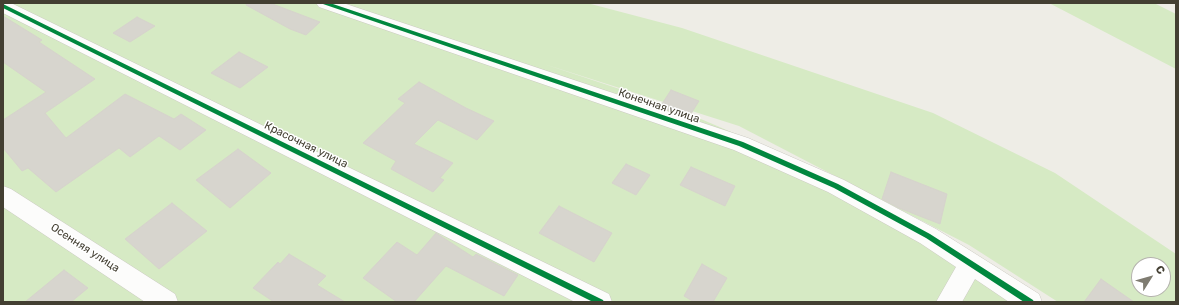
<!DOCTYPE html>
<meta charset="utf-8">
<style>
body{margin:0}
#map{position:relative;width:1179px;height:305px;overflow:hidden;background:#eeede6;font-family:Rubik,sans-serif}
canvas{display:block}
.frame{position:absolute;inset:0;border:4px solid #433f32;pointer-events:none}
.north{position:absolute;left:1131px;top:257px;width:40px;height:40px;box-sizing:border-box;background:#fff;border:1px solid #b4b2ad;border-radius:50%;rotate:53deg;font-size:11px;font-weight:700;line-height:16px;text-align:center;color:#433f32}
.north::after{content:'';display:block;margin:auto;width:14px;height:18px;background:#7f7c71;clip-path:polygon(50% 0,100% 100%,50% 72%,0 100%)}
</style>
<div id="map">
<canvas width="1179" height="305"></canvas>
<div class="frame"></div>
<div class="north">С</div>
</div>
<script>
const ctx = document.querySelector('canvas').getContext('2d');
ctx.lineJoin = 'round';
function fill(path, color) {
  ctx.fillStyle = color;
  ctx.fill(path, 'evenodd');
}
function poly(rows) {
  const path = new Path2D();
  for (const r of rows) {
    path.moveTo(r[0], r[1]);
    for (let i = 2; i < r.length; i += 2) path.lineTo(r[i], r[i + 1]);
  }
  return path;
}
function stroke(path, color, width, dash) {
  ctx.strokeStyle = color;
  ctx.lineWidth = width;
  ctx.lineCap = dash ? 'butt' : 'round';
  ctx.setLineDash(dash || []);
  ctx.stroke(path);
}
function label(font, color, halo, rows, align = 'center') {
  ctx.font = font + ' Rubik,sans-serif';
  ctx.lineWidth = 3;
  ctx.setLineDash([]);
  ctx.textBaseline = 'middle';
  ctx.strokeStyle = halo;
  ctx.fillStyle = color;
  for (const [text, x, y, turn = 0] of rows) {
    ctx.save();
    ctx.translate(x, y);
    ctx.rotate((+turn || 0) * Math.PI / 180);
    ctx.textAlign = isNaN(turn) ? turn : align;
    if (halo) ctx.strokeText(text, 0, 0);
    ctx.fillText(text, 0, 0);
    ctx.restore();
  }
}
fill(poly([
 [3,3,587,3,682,28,933,113,1055,173,1176,254,1176,302,1058,302,969,245,866,192,1032,302,3,302],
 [544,64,739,126,839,178,668,105],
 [1139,265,1163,265,1163,289,1139,289],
 [1049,3,1154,3,1176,14,1176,69]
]), '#d6eac4');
const building = poly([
 [247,3,270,3,320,22,306,35,290,29,246,5,247,3],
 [3,16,42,40,39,42,95,79,45,113,66,138,125,94,174,119,181,114,206,130,180,150,159,136,130,157,119,148,56,192,28,168,22,171,3,148,3,120,46,92,3,62,3,16],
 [137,17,155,26,130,42,113,33,137,17],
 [239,52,268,67,240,88,211,73,239,52],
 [419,82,466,108,494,121,477,140,438,120,414,144,453,163,440,178,444,180,433,192,391,169,396,161,363,143,405,103,398,99,419,82],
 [671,90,699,101,689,117,660,107,671,90],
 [238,149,271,173,230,208,196,180,238,149],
 [626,164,650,175,636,195,612,183,626,164],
 [691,167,735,186,725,206,680,185,691,167],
 [891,172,947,194,940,224,899,208,882,199,891,172],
 [172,203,207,231,159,269,125,239,172,203],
 [559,206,612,233,594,262,539,233,559,206],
 [436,233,473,257,476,254,518,275,504,296,446,266,414,302,397,302,363,278,397,242,417,255,436,233],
 [289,254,326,276,317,285,345,302,274,302,253,288,278,262,280,264,289,254],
 [702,264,727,278,713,302,694,302,684,296,702,264],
 [64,270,88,288,71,302,25,302,64,270],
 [1101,279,1134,302,1084,302,1101,279]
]);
fill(building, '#d7d5ce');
stroke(building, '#d6d4cc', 1);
const minor = poly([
 [3,3,11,3,609,294,612,302,575,302,3,13,3,3],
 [316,3,343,3,748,138,844,180,936,229,1039,294,1042,302,1009,302,975,279,962,302,936,302,956,267,920,243,828,192,734,150,319,7,316,3],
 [3,186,11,189,175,294,178,302,145,302,3,207,3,186]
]);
stroke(minor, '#cccac3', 1);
fill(minor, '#fcfcfb');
fill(poly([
 [323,3,330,3,743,142,838,184,930,234,1033,300,1034,302,1024,302,926,238,834,188,739,146,323,4,323,3],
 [3,4,603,300,604,302,593,302,3,8,3,4]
]), '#00873e');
label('11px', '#433f32', '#fff', [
 ["Конечная улица",659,106,19],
 ["Красочная улица",306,145,26],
 ["Осенняя улица",85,248,33]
]);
</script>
